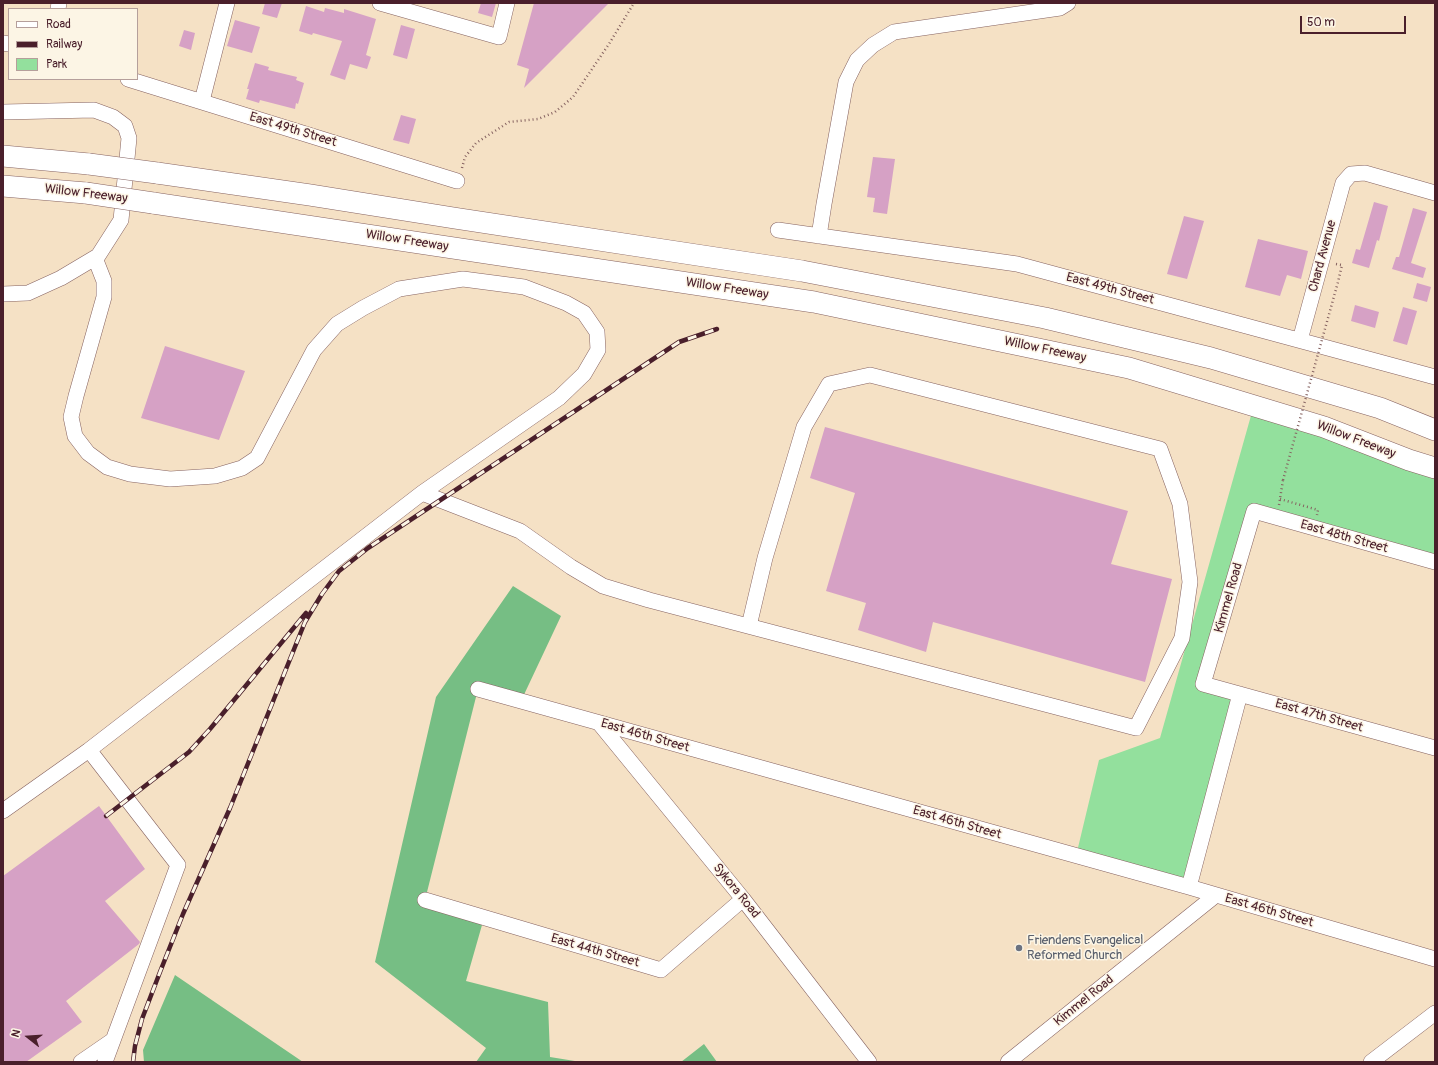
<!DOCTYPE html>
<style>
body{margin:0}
#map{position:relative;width:1438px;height:1065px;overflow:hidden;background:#f5e1c5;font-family:Pangolin,sans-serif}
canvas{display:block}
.frame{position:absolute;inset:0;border:4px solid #4a1f2b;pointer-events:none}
.legend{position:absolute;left:8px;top:8px;width:130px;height:72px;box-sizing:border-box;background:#fcf5e5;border:1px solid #b59f9b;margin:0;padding:5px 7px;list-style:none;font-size:12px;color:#4a1f2b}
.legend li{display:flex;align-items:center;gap:8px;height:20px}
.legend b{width:20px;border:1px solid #b59f9b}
.north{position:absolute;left:8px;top:1017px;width:40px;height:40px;-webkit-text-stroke:3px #fcf5e5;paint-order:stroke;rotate:287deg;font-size:11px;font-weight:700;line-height:16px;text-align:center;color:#4a1f2b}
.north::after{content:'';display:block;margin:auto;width:14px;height:18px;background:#4a1f2b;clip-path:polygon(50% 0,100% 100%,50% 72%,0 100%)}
.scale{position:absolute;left:1300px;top:16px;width:106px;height:18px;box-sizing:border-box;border:2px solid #4a1f2b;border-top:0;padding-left:5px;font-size:12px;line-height:14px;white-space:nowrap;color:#4a1f2b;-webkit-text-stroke:3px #fcf5e5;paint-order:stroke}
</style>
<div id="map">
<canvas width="1438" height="1065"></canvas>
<div class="frame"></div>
<ul class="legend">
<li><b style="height:5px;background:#fff"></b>Road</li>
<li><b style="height:5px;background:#4a1f2b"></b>Railway</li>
<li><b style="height:11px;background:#93e09d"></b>Park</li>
</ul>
<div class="north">N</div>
<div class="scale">50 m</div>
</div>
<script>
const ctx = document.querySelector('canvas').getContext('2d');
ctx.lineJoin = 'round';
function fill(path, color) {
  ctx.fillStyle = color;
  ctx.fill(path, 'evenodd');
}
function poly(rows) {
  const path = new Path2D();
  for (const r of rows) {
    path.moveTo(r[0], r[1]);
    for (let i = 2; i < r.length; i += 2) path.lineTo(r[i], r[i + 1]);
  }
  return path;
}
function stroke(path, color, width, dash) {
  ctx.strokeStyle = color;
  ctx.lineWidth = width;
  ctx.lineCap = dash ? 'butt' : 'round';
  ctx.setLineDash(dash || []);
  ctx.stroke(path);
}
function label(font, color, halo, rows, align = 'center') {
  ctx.font = font + ' Pangolin,sans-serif';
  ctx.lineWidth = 3;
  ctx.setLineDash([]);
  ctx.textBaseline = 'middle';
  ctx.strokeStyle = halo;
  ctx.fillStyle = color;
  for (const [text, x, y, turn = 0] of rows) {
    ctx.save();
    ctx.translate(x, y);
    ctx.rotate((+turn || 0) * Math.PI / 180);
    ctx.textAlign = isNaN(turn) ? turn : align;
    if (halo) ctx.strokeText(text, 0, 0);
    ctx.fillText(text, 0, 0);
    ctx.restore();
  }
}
fill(poly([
 [1254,405,1435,473,1435,562,1254,511,1203,684,1240,694,1189,887,1076,856,1099,760,1160,738]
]), '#93e09d');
fill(poly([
 [513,586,561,616,521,701,478,689,425,900,484,918,466,981,548,1002,550,1057,581,1062,476,1062,486,1048,375,962,436,697],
 [175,975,303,1062,144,1062,143,1050],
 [704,1044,717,1062,681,1062]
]), '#76be84');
fill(poly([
 [265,3,282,3,277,18,262,14],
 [481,3,496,3,492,17,478,13],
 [534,3,609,3,524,88,529,69,517,65],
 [306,6,324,12,325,8,344,13,344,9,376,19,366,55,371,57,367,69,350,64,345,80,330,75,342,41,313,33,312,35,299,31],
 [235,20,260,27,252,53,227,46],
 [401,25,415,29,407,59,393,55],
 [184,30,195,33,191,50,179,46],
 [255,63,269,67,268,70,297,77,296,80,304,83,298,104,296,103,295,109,260,100,259,103,246,99,249,89,247,89],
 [401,115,416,119,409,144,393,140],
 [873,157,895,159,887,214,873,212,875,198,867,197],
 [1374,202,1388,206,1379,241,1377,240,1369,268,1352,263,1356,249,1360,250],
 [1413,208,1427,212,1411,263,1426,268,1423,278,1392,269,1396,257,1399,257],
 [1184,216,1204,221,1187,279,1167,274],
 [1258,239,1308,251,1301,279,1287,275,1280,296,1245,287],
 [1417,283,1431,287,1427,302,1413,298],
 [1355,305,1379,312,1375,328,1351,321],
 [1403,307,1417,311,1407,345,1393,341],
 [165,346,245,371,219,440,141,418],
 [825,427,1128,511,1111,564,1172,579,1145,682,933,622,926,652,858,630,866,603,826,591,855,493,810,478],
 [99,806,145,869,105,901,140,942,139,944,66,1001,82,1022,26,1062,3,1062,3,876]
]), '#d6a1c5');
const minor = poly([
 [380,3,499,37,507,3],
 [58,9,59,3],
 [3,43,9,44],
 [128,79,457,181],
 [202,101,227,3],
 [3,112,94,110,113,117,125,126,129,138,121,220,98,256,61,278,28,293,3,294],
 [778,230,1017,264,1435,377],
 [819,236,824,204,846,82,857,60,873,45,894,32,1060,8,1068,3],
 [95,258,104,281,104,297,76,396,71,417,75,436,88,453,107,467,130,474,170,479,215,476,242,468,257,458,314,350,337,324,363,308,399,289,463,279,524,287,566,303,584,313,597,332,598,350,584,374,559,398,422,493],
 [1300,340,1343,183,1351,174,1365,173,1435,193],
 [1435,562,1254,511,1203,684,1435,748],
 [478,689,1189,887,1435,959],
 [599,723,743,899,869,1062],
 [89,750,422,493,520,531,571,567,603,586,649,600,1136,728,1182,638,1190,582,1180,504,1160,449,870,375,829,384,804,427,765,558,749,626],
 [3,811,89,750,178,865,105,1062],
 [1189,887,1240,694],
 [425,900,661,970,743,899],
 [81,1062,113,1040],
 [1008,1062,1216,895],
 [1371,1062,1435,1013]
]);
const highway = poly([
 [3,156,89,164],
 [157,173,310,195,454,218,802,271,1045,318,1211,358,1380,408,1435,430],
 [3,186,86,193],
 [153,203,814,302,1129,368,1324,427,1409,460,1435,468]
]);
stroke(minor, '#866361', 16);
stroke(highway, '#866361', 22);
stroke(poly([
 [462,168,465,157,476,143,509,122,538,119,555,112,573,97,609,44,634,3],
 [1336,264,1342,265,1338,282],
 [1280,499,1318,510,1317,515],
 [1279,505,1283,480]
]), '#866361', 2.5, [1, 3]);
stroke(minor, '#fff', 15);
stroke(highway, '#fff', 21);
const rail = poly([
 [106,816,189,752,210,729,306,613],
 [133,1062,135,1046,142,1019,160,972,183,914,230,808,305,622,322,594,339,571,368,548,679,342,717,329]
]);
stroke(rail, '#4a1f2b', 4.5);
stroke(rail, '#fcf5e5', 3, [9]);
const highwayBridge = poly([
 [89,164,157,173],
 [86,193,153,203]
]);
stroke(highwayBridge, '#866361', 22, []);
stroke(poly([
 [1283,480,1338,282]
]), '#866361', 2.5, [1, 3]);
stroke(highwayBridge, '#fff', 21);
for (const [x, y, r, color] of [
 [1019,948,4,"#6b7280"]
]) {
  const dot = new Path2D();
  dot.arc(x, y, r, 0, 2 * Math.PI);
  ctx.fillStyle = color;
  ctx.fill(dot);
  stroke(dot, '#fcf5e5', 1.5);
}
label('13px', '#4a1f2b', '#fcf5e5', [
 ["East 49th Street",293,130,17],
 ["Willow Freeway",86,194,7],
 ["Willow Freeway",407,241,9],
 ["Chard Avenue",1323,256,-75],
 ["Willow Freeway",727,289,9],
 ["East 49th Street",1110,289,15],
 ["Willow Freeway",1045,350,12],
 ["Willow Freeway",1356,440,21],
 ["East 48th Street",1344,537,16],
 ["Kimmel Road",1229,598,-74],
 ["East 47th Street",1319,716,16],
 ["East 46th Street",645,736,16],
 ["East 46th Street",957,823,16],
 ["Sykora Road",736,891,51],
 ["East 46th Street",1269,911,16],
 ["East 44th Street",595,951,16],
 ["Kimmel Road",1084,1001,-39]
]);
label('13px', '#5b616d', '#fcf5e5', [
 ["Friendens Evangelical",1027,941],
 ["Reformed Church",1027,956]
], 'left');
</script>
